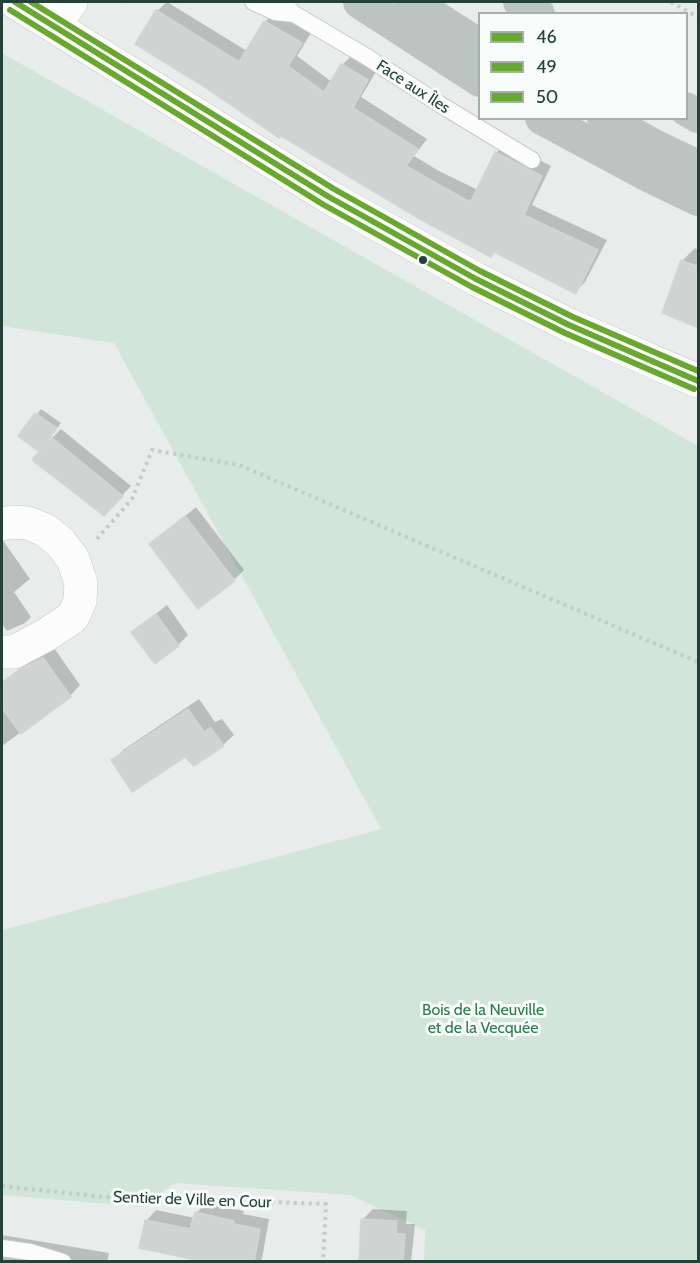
<!DOCTYPE html>
<meta charset="utf-8">
<style>
body{margin:0}
#map{position:relative;width:700px;height:1263px;overflow:hidden;background:#e8edeb;font-family:Cabin,sans-serif}
canvas{display:block}
.frame{position:absolute;inset:0;border:3px solid #24423a;pointer-events:none}
.legend{position:absolute;left:478px;top:12px;width:210px;height:108px;box-sizing:border-box;background:#f7fbf9;border:2px solid #a3b1ad;margin:0;padding:8px 10px;list-style:none;font-size:18px;color:#24423a}
.legend li{display:flex;align-items:center;gap:12px;height:30px}
.legend b{width:30px;border:2px solid #a3b1ad}
</style>
<div id="map">
<canvas width="700" height="1263"></canvas>
<div class="frame"></div>
<ul class="legend">
<li><b style="height:8px;background:#69a82f"></b>46</li>
<li><b style="height:8px;background:#69a82f"></b>49</li>
<li><b style="height:8px;background:#69a82f"></b>50</li>
</ul>
</div>
<script>
const ctx = document.querySelector('canvas').getContext('2d');
ctx.lineJoin = 'round';
function fill(path, color) {
  ctx.fillStyle = color;
  ctx.fill(path, 'evenodd');
}
function poly(rows) {
  const path = new Path2D();
  for (const r of rows) {
    path.moveTo(r[0], r[1]);
    for (let i = 2; i < r.length; i += 2) path.lineTo(r[i], r[i + 1]);
  }
  return path;
}
function stroke(path, color, width, dash) {
  ctx.strokeStyle = color;
  ctx.lineWidth = width;
  ctx.lineCap = dash ? 'butt' : 'round';
  ctx.setLineDash(dash || []);
  ctx.stroke(path);
}
function label(font, color, halo, rows, align = 'center') {
  ctx.font = font + ' Cabin,sans-serif';
  ctx.lineWidth = 6;
  ctx.setLineDash([]);
  ctx.textBaseline = 'middle';
  ctx.strokeStyle = halo;
  ctx.fillStyle = color;
  for (const [text, x, y, turn = 0] of rows) {
    ctx.save();
    ctx.translate(x, y);
    ctx.rotate((+turn || 0) * Math.PI / 180);
    ctx.textAlign = isNaN(turn) ? turn : align;
    if (halo) ctx.strokeText(text, 0, 0);
    ctx.fillText(text, 0, 0);
    ctx.restore();
  }
}
fill(poly([
 [2,53,698,446,698,1261,424,1261,425,1230,350,1195,175,1183,142,1207,2,1195,2,930,381,829,114,343,2,326]
]), '#d1e6d8');
fill(poly([
 [167,2,247,51,265,22,275,12,311,33,297,56,332,82,342,65,352,55,377,70,361,97,427,139,414,156,439,171,478,190,496,153,506,143,551,166,532,205,607,240,585,282,575,292,496,251,491,256,157,11],
 [695,248,698,250,698,266,687,262,687,265,682,261],
 [41,409,61,423,49,439,50,440,61,429,131,486,113,505,20,436],
 [196,507,244,570,234,580,151,544],
 [2,539,30,579,14,592,31,617,25,623,7,631,2,624],
 [167,605,188,635,178,645,133,632],
 [54,648,80,685,70,696,2,746,2,682,32,659],
 [199,699,215,722,222,719,234,735,223,745,194,764,185,755,113,761,123,750],
 [207,1203,244,1211,243,1214,269,1219,262,1259,259,1262,212,1262,146,1221,156,1210,195,1218,196,1213],
 [373,1209,407,1211,406,1224,415,1224,411,1262,360,1262,363,1219],
 [2,1235,109,1253,107,1262,2,1262]
]), '#0003');
const building = poly([
 [156,10,239,62,264,21,302,43,288,66,324,92,341,64,368,80,353,108,418,149,406,166,466,200,471,201,495,152,542,176,524,215,598,250,576,294,494,252,491,257,418,218,281,136,279,138,200,84,135,44,156,10],
 [681,260,699,268,699,328,662,313,681,260],
 [35,413,57,428,39,452,18,436,35,413],
 [51,437,123,496,104,516,32,460,51,437],
 [185,516,235,581,198,609,149,544,185,516],
 [156,614,179,646,155,664,131,632,156,614],
 [43,658,71,697,21,734,2,708,2,683,20,669,43,658],
 [188,709,204,732,211,728,224,746,194,766,185,757,132,792,111,760,188,709],
 [195,1212,234,1221,234,1224,260,1229,254,1262,205,1262,139,1248,145,1220,190,1229,195,1212],
 [361,1219,397,1221,396,1234,405,1234,403,1262,359,1262,361,1219]
]);
fill(building, '#cfd4d2');
stroke(building, '#d1d6d4', 1.5);
const lane = poly([
 [253,2,275,12,294,14],
 [283,2,294,14,367,57,441,105,532,160],
 [2,1248,30,1252,63,1262]
]);
const street = poly([
 [2,524,11,522,28,523,45,530,60,542,73,559,81,583,80,601,73,617,46,635,14,652,2,652]
]);
const secondary = poly([
 [15,2,329,197,476,279,569,325,698,381],
 [53,25,71,2]
]);
const highway = poly([
 [360,2,480,80],
 [411,2,480,46],
 [520,2,538,14],
 [686,109,698,116],
 [542,118,650,176,698,199],
 [604,118,656,147,698,167]
]);
stroke(lane, '#c5cac8', 18);
stroke(street, '#c5cac8', 34);
stroke(secondary, '#c3cbc8', 34);
stroke(highway, '#c3ccc9', 34);
stroke(poly([
 [125,2,126,2],
 [671,2,698,17],
 [97,539,132,499,152,450,239,465,698,662],
 [2,1186,104,1197,326,1204,323,1262]
]), '#c3ccca', 4, [3, 4.5]);
stroke(lane, '#fcfcfc', 16);
stroke(street, '#fcfcfc', 33);
stroke(secondary, '#fcfcfc', 33);
stroke(highway, '#bcc4c2', 33);
stroke(poly([
 [15,2,329,197,476,279,569,325,698,381]
]), '#69a82f', 6);
stroke(poly([
 [10,10,324,205,472,287,565,333,694,389]
]), '#69a82f', 6);
stroke(poly([
 [31,2,334,189,480,271,573,317,698,371]
]), '#69a82f', 6);
for (const [x, y, r, color] of [
 [423,260,5,"#24423a"]
]) {
  const dot = new Path2D();
  dot.arc(x, y, r, 0, 2 * Math.PI);
  ctx.fillStyle = color;
  ctx.fill(dot);
  stroke(dot, '#f7fbf9', 2);
}
label('16px', '#24423a', '#f7fbf9', [
 ["Face aux Îles",413,87,33],
 ["Sentier de Ville en Cour",192,1200,2]
]);
label('16px', '#2d7a4b', '#f7fbf9', [
 ["Bois de la Neuville",483,1010],
 ["et de la Vecquée",483,1028]
]);
</script>
